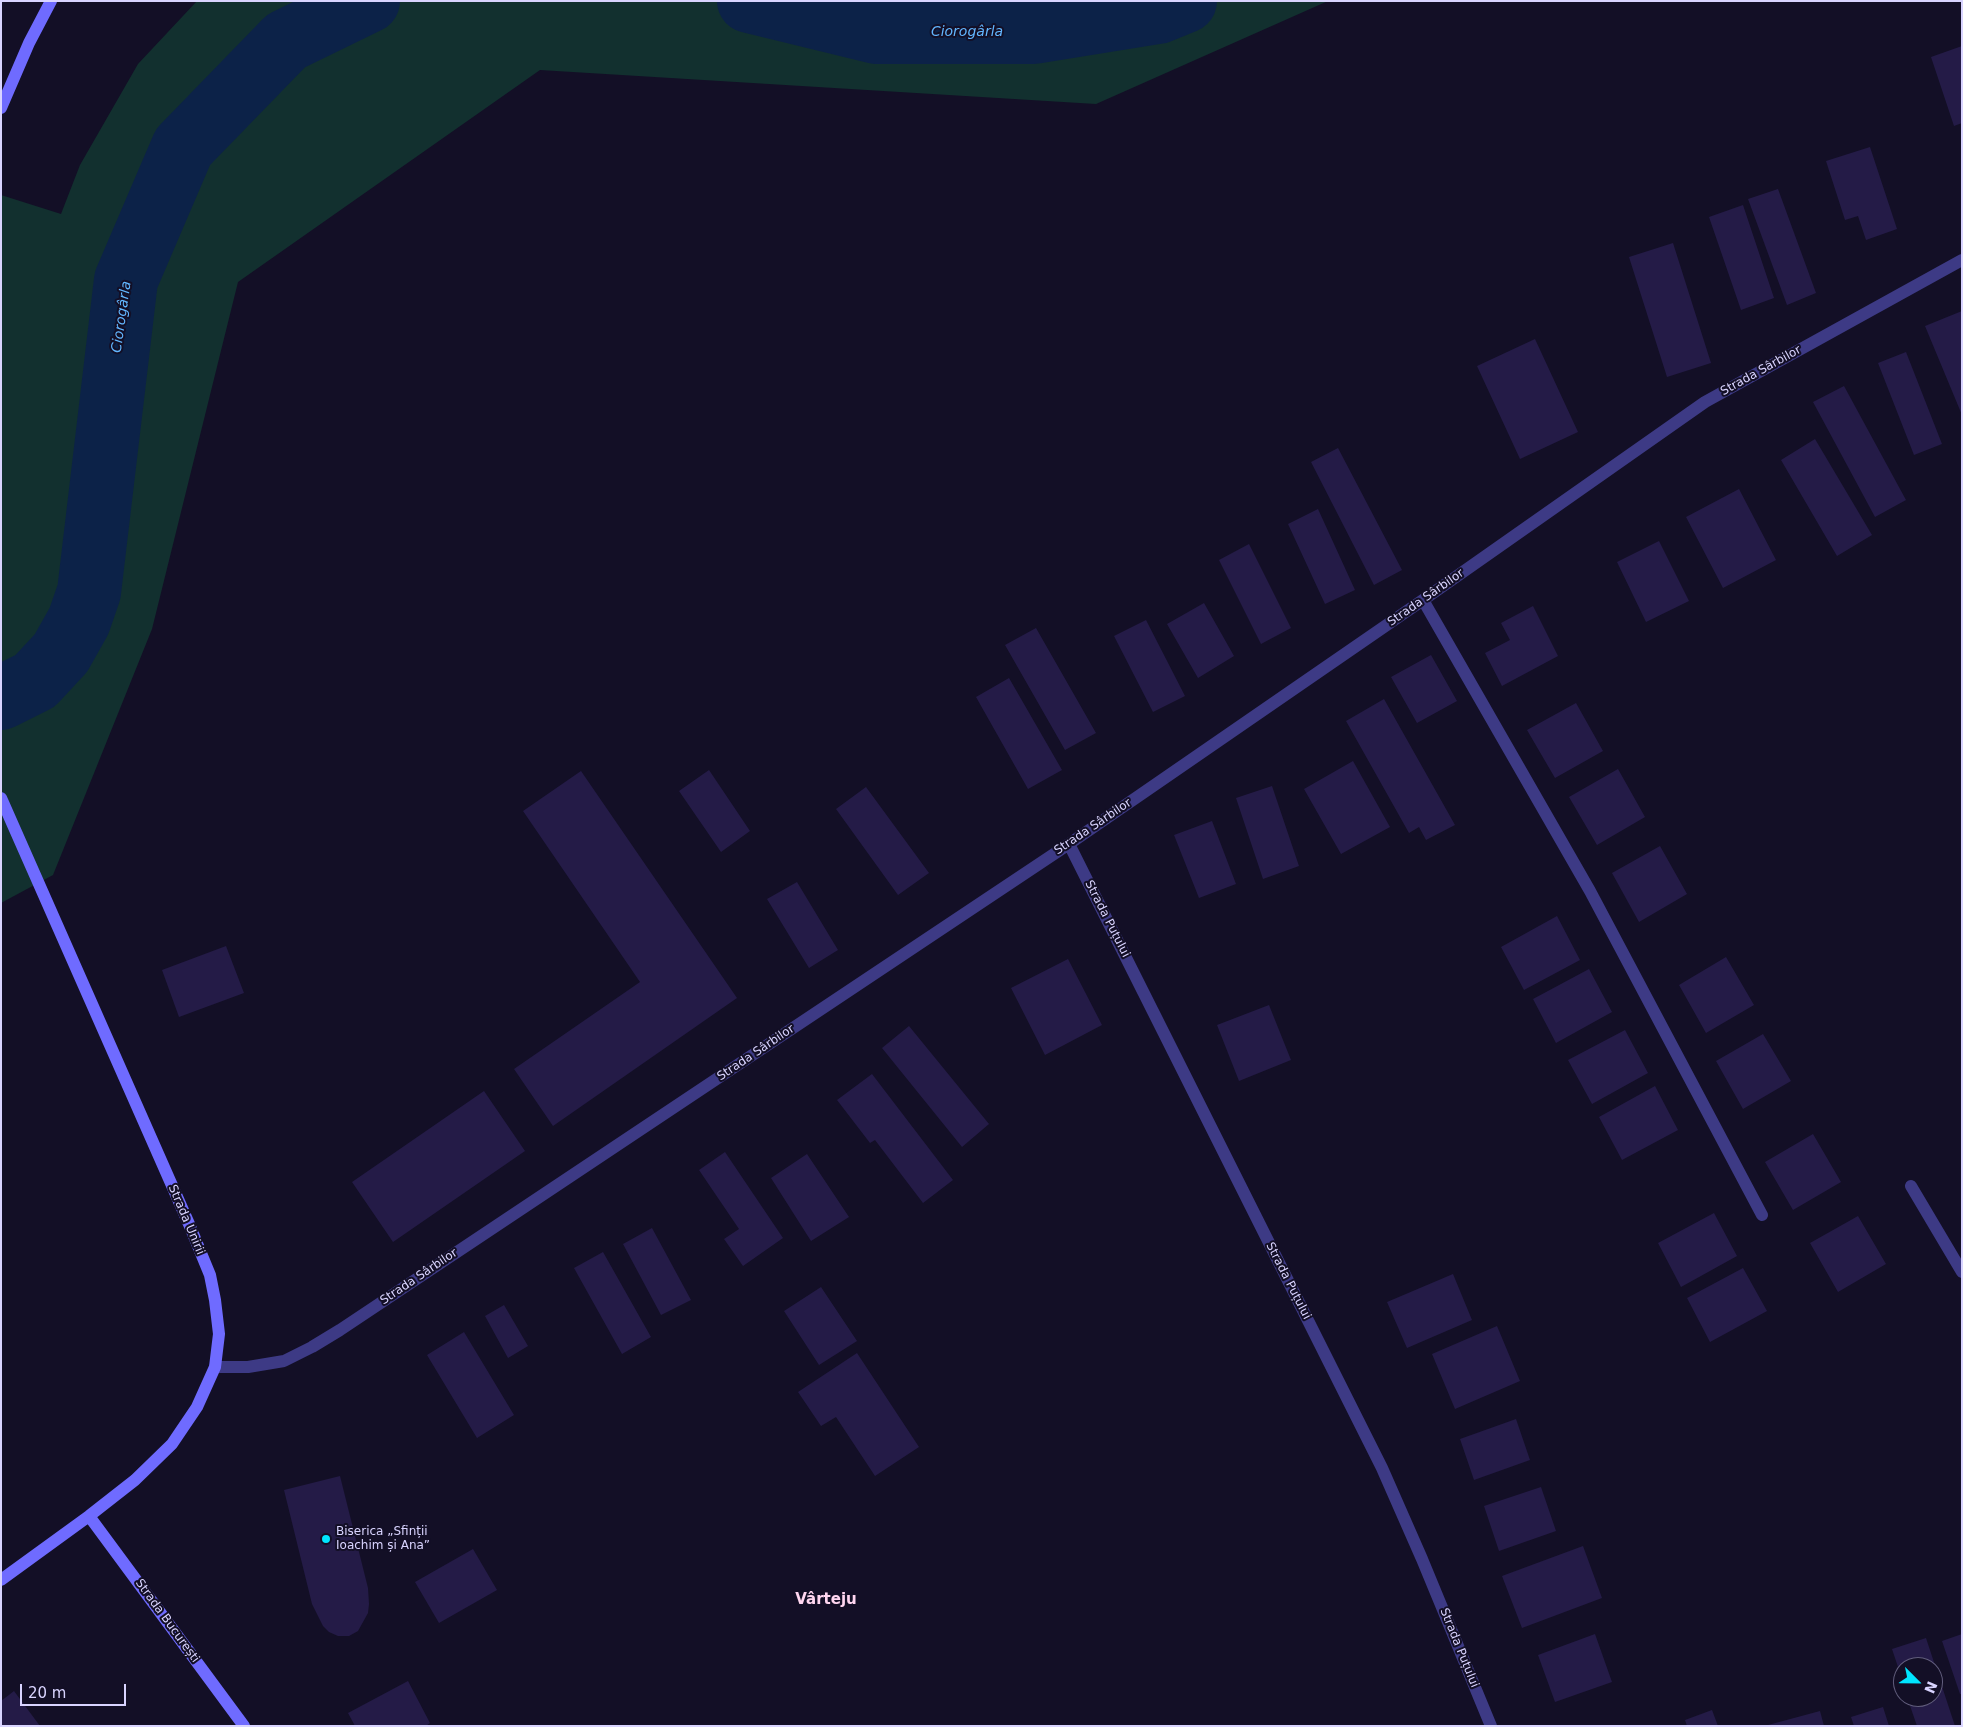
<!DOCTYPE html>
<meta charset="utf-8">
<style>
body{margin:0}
#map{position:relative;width:1963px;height:1727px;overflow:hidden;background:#130f26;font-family:"DejaVu Sans",sans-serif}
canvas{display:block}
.frame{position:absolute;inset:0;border:2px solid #d9d4ff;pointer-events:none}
.north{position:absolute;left:1893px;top:1657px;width:50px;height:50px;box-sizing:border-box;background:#130f26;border:1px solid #625e7d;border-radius:50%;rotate:113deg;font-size:14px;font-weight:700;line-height:20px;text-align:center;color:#d9d4ff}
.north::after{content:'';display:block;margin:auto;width:18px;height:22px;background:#00e5ff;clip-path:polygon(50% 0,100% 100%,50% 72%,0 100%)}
.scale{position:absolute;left:20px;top:1684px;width:106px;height:22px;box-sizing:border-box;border:2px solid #d9d4ff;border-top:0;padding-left:6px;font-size:15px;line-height:18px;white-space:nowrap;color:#d9d4ff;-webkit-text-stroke:4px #130f26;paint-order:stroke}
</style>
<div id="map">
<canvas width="1963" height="1727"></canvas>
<div class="frame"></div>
<div class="north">N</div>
<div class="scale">20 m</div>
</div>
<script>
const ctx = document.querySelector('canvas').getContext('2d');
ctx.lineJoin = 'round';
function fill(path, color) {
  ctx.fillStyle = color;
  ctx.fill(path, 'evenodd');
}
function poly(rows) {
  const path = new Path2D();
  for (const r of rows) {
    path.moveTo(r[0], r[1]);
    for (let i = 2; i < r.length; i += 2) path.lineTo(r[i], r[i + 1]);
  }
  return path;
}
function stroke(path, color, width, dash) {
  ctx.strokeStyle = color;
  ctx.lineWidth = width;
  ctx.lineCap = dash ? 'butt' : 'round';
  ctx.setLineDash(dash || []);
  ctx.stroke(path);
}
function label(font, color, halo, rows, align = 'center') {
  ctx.font = font + ' "DejaVu Sans",sans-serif';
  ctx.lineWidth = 4;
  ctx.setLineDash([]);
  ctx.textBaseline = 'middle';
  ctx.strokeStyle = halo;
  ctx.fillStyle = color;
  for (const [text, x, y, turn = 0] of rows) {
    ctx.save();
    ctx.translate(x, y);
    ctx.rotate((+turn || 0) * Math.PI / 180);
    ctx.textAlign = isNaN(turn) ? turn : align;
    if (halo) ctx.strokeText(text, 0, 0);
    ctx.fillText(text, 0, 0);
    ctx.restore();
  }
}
fill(poly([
 [197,1,1328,1,1096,104,540,70,238,282,152,629,53,875,1,903,1,195,61,214,80,165,138,64]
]), '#12302f');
stroke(poly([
 [749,1,876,32,1034,32,1158,12,1185,1],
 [1,698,35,681,61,653,79,621,89,592,126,280,183,147,286,41,368,1]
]), '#0c2248', 64);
fill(poly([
 [1962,46,1962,123,1954,126,1931,57],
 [1870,147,1897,229,1866,240,1858,216,1845,220,1826,161],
 [1778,189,1816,293,1787,305,1748,199],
 [1743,205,1774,298,1741,310,1709,217],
 [1673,243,1711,363,1667,377,1629,257],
 [1962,311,1962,415,1925,326],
 [1535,339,1578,432,1520,459,1477,366],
 [1906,352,1942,444,1914,455,1878,363],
 [1844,386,1906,500,1875,517,1813,402],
 [1815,439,1872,535,1837,556,1781,460],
 [1338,448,1402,570,1374,585,1311,462],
 [1739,489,1776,560,1723,588,1686,517],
 [1318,509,1355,590,1325,604,1288,524],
 [1659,541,1689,601,1646,622,1617,562],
 [1249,544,1291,628,1261,644,1219,560],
 [1204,603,1234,656,1198,678,1167,624],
 [1533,606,1558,656,1502,686,1485,653,1510,640,1501,623],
 [1146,620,1185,696,1153,712,1114,636],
 [1036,628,1096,733,1065,750,1005,645],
 [1431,655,1457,701,1417,723,1391,677],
 [1009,678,1062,770,1028,789,976,697],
 [1384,699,1455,825,1426,840,1419,827,1409,833,1346,721],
 [1576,703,1603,751,1555,778,1527,730],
 [1353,761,1390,827,1341,854,1304,789],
 [1618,769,1645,817,1597,845,1569,797],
 [709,770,750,831,721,852,679,791],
 [581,771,737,998,553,1126,514,1069,640,982,523,811],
 [1272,786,1299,866,1263,879,1236,798],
 [866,787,929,873,898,895,836,809],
 [1212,821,1236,884,1199,898,1174,835],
 [1660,846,1687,894,1639,922,1612,873],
 [797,882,838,950,809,968,767,899],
 [1557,916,1580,960,1524,990,1501,947],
 [226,946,244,993,179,1017,162,970],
 [1726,957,1754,1005,1706,1033,1679,985],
 [1068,959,1102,1025,1045,1055,1011,988],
 [1589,969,1612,1012,1556,1043,1533,999],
 [1269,1005,1291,1060,1239,1081,1217,1025],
 [909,1026,989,1124,962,1147,882,1048],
 [1625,1030,1648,1073,1592,1104,1568,1060],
 [1763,1034,1791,1081,1743,1109,1716,1061],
 [872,1074,953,1180,923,1203,875,1140,870,1143,837,1100],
 [1655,1086,1678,1130,1622,1160,1599,1117],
 [484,1091,525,1151,393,1242,352,1182],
 [1813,1134,1841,1182,1793,1210,1765,1162],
 [725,1152,783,1238,743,1266,724,1239,739,1229,699,1170],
 [807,1154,849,1217,811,1241,771,1178],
 [1714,1213,1737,1256,1681,1287,1658,1243],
 [1858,1216,1886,1264,1838,1292,1810,1243],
 [652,1228,691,1300,661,1315,623,1244],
 [603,1252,651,1337,622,1354,574,1268],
 [1743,1268,1767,1311,1710,1342,1687,1298],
 [1453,1274,1472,1320,1407,1348,1387,1302],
 [821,1287,857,1341,819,1365,784,1311],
 [504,1305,528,1346,508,1358,485,1316],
 [1497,1326,1520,1381,1455,1409,1432,1354],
 [464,1332,514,1415,477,1438,427,1355],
 [857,1353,919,1447,875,1476,836,1417,821,1426,798,1392],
 [1516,1419,1530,1460,1474,1480,1460,1439],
 [340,1476,368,1588,369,1604,368,1613,358,1631,349,1636,338,1636,329,1632,323,1626,312,1604,284,1490],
 [1541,1487,1556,1531,1499,1551,1484,1506],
 [1583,1546,1602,1598,1522,1628,1502,1576],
 [473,1549,497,1590,439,1623,415,1582],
 [1595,1634,1612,1682,1555,1702,1538,1655],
 [1962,1634,1962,1694,1960,1694,1942,1641],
 [1926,1638,1955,1726,1917,1726,1907,1697,1933,1697,1933,1667,1903,1667,1903,1682,1892,1649],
 [408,1681,430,1723,426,1726,355,1726,348,1713],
 [14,1691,40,1726,1,1726,1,1701],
 [1883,1707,1889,1726,1854,1726,1851,1717],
 [1712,1710,1718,1726,1687,1726,1685,1720],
 [1820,1711,1824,1726,1768,1726,1768,1725]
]), '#241b47');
stroke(poly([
 [1423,600,1590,891,1762,1215],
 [1069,844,1382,1468,1422,1559,1491,1726],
 [1911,1186,1962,1272],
 [215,1367,248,1367,284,1361,312,1347,340,1330,1069,844,1423,600,1705,402,1962,260]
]), '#3d3a85', 12);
stroke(poly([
 [1,108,29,43,51,1],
 [1,798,189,1224,210,1275,215,1300,219,1334,215,1367,197,1407,172,1444,135,1480,89,1516,1,1580],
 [89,1516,244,1726]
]), '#6f6bff', 12);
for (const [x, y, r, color] of [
 [326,1539,5,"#00e5ff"]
]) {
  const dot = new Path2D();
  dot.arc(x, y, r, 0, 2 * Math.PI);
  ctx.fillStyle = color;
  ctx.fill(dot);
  stroke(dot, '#130f26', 2);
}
label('12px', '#d9d4ff', '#130f26', [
 ["Strada Sârbilor",1761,371,-29],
 ["Strada Sârbilor",1426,598,-35],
 ["Strada Sârbilor",1093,827,-34],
 ["Strada Puțului",1107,919,63],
 ["Strada Sârbilor",756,1053,-34],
 ["Strada Unirii",186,1220,67],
 ["Strada Sârbilor",419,1277,-34],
 ["Strada Puțului",1288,1281,63],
 ["Strada București",167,1621,54],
 ["Strada Puțului",1459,1648,68]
]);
label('12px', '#d9d4ff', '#130f26', [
 ["Biserica „Sfinții",336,1532],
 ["Ioachim și Ana”",336,1546]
], 'left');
label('italic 14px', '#62b6ff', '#130f26', [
 ["Ciorogârla",967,32],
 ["Ciorogârla",122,317,-82]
]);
label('bold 15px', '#ffd6f0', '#130f26', [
 ["Vârteju",826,1600]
]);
</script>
